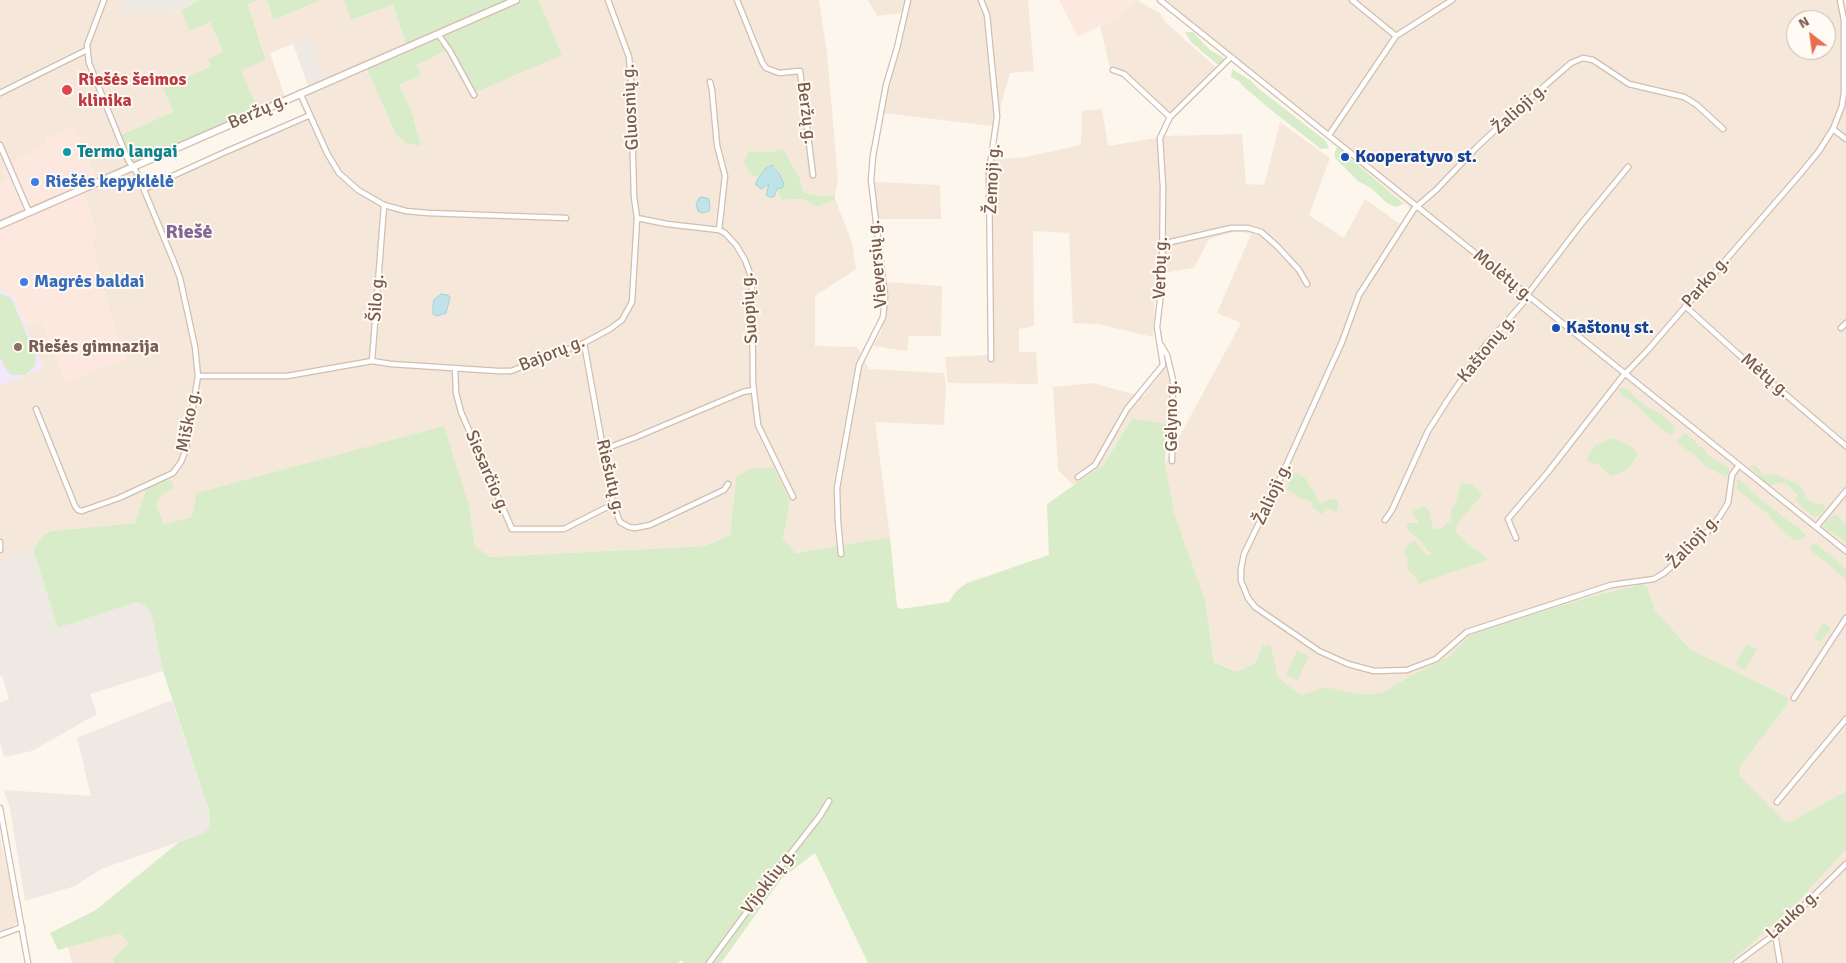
<!DOCTYPE html>
<meta charset="utf-8">
<style>
body{margin:0}
#map{position:relative;width:1846px;height:963px;overflow:hidden;background:#fdf6ec;font-family:Signika,sans-serif}
canvas{display:block}
.north{position:absolute;left:1786px;top:10px;width:50px;height:50px;box-sizing:border-box;background:#fffaf3;border:1px solid #cabbb1;border-radius:50%;rotate:330deg;font-size:14px;font-weight:700;line-height:20px;text-align:center;color:#7a5c4d}
.north::after{content:'';display:block;margin:auto;width:18px;height:22px;background:#e76f51;clip-path:polygon(50% 0,100% 100%,50% 72%,0 100%)}
</style>
<div id="map">
<canvas width="1846" height="963"></canvas>
<div class="north">N</div>
</div>
<script>
const ctx = document.querySelector('canvas').getContext('2d');
ctx.lineJoin = 'round';
function fill(path, color) {
  ctx.fillStyle = color;
  ctx.fill(path, 'evenodd');
}
function poly(rows) {
  const path = new Path2D();
  for (const r of rows) {
    path.moveTo(r[0], r[1]);
    for (let i = 2; i < r.length; i += 2) path.lineTo(r[i], r[i + 1]);
  }
  return path;
}
function stroke(path, color, width, dash) {
  ctx.strokeStyle = color;
  ctx.lineWidth = width;
  ctx.lineCap = dash ? 'butt' : 'round';
  ctx.setLineDash(dash || []);
  ctx.stroke(path);
}
function label(font, color, halo, rows, align = 'center') {
  ctx.font = font + ' Signika,sans-serif';
  ctx.lineWidth = 4;
  ctx.setLineDash([]);
  ctx.textBaseline = 'middle';
  ctx.strokeStyle = halo;
  ctx.fillStyle = color;
  for (const [text, x, y, turn = 0] of rows) {
    ctx.save();
    ctx.translate(x, y);
    ctx.rotate((+turn || 0) * Math.PI / 180);
    ctx.textAlign = isNaN(turn) ? turn : align;
    if (halo) ctx.strokeText(text, 0, 0);
    ctx.fillText(text, 0, 0);
    ctx.restore();
  }
}
fill(poly([
 [0,0,119,0,126,14,181,11,191,31,210,22,223,52,211,66,163,88,173,112,121,135,133,163,96,178,74,126,46,139,47,142,3,170,7,181,0,183],
 [260,0,267,0,273,20,321,0,344,0,352,20,393,5,406,44,325,79,310,37,270,53,285,97,258,108,241,70,266,59,248,3],
 [539,0,819,0,827,53,838,179,835,195,820,196,804,193,800,179,772,152,749,151,768,166,783,200,804,199,816,207,835,199,852,242,856,269,815,296,815,346,857,347,869,369,944,373,946,385,944,425,875,422,890,537,796,553,783,539,790,501,736,477,730,535,704,546,490,557,475,547,469,506,192,517,164,524,156,504,162,494,146,489,135,523,51,531,42,536,33,550,0,561,0,290,14,297,27,326,42,322,67,383,98,368,126,359,113,326,91,239,97,234,82,191,137,167,145,186,305,115,297,97,366,67,395,133,421,146,412,113,399,85,421,75,417,65,452,48,562,55],
 [868,0,1028,0,1034,71,1010,73,1001,105,999,127,885,113,886,95,907,12,877,16],
 [1137,0,1161,14,1164,21,1217,68,1165,117,1124,77,1111,72,1100,26,1120,16],
 [1166,0,1844,0,1846,5,1846,791,1794,820,1788,822,1784,821,1744,781,1739,770,1742,764,1788,704,1784,695,1691,650,1655,610,1648,588,1643,584,1590,597,1478,632,1470,635,1450,656,1408,677,1382,693,1360,694,1326,687,1301,695,1278,677,1271,645,1263,645,1255,663,1237,672,1214,661,1205,600,1175,517,1165,463,1241,323,1217,313,1251,234,1237,231,1209,239,1194,268,1156,274,1153,337,1098,324,1073,323,1069,233,1033,231,1034,326,1019,329,1019,352,1036,352,1038,384,948,383,945,357,988,355,987,160,1026,157,1081,145,1082,111,1102,109,1108,146,1167,136,1242,134,1246,184,1264,185,1280,122,1330,158,1309,215,1344,238,1365,199,1400,224,1411,209],
 [1796,20,1826,20,1826,50,1796,50],
 [875,182,940,185,941,219,878,219],
 [887,282,942,286,941,336,909,336,907,351,873,346,881,332,886,313],
 [1165,368,1174,370,1175,393,1167,424,1132,418,1104,464,1074,486,1058,470,1053,387,1093,383,1143,397],
 [0,838,18,917,17,922,12,927,0,931],
 [1846,850,1846,963,1729,963,1792,908],
 [120,932,129,944,114,958,114,963,72,963,68,947]
]), '#f5e8da');
fill(poly([
 [1059,0,1137,0,1120,16,1078,37],
 [74,126,96,178,0,221,0,183,7,181,3,169,47,142,46,138],
 [82,191,97,235,91,239,113,326,126,359,98,368,67,383,42,322,27,326,14,297,0,290,0,228]
]), '#fde8e0');
fill(poly([
 [119,0,199,0,181,11,126,14],
 [310,37,325,79,308,86,293,44],
 [33,550,58,628,136,602,145,605,151,613,163,671,90,694,97,714,32,751,4,757,0,742,0,703,9,699,2,676,0,676,0,561],
 [172,700,210,814,210,823,207,830,202,834,101,869,75,886,25,901,10,809,4,790,91,796,77,738]
]), '#efe9e4');
fill(poly([
 [0,290,14,297,43,368,0,386]
]), '#f3e8fa');
fill(poly([
 [199,0,260,0,248,4,266,60,241,70,258,108,133,163,121,135,173,112,163,88,211,66,208,59,223,52,210,22,190,31,181,11],
 [267,0,321,0,273,20],
 [344,0,508,0,406,44,393,5,351,20],
 [521,0,539,0,562,55,476,92,452,48,417,65,421,75,399,85,412,113,421,146,406,143,395,133,366,67],
 [1185,32,1193,32,1210,50,1221,56,1224,59,1221,65,1217,64,1191,42],
 [1232,69,1251,81,1259,89,1325,140,1329,148,1321,149,1276,114,1245,88,1239,81,1231,77],
 [1337,147,1404,204,1395,207,1387,203,1371,188,1358,181,1335,158,1335,152],
 [783,149,800,179,804,193,820,196,835,195,835,199,816,207,804,199,782,200,777,189,782,179,775,167,768,166,759,177,750,174,744,162,749,151,772,152],
 [0,294,10,297,12,300,36,356,35,366,25,375,12,375,8,372,0,358],
 [1621,387,1627,389,1645,406,1661,414,1675,427,1674,433,1671,435,1665,431,1649,418,1638,406,1622,395,1618,390],
 [1132,418,1167,424,1165,463,1175,516,1205,600,1214,662,1237,672,1255,663,1263,645,1271,645,1278,677,1301,695,1326,687,1360,694,1382,693,1408,677,1450,656,1470,635,1478,631,1590,597,1643,584,1648,588,1655,610,1691,650,1784,695,1788,698,1788,704,1742,764,1739,770,1741,777,1784,821,1788,822,1794,820,1846,791,1846,850,1792,908,1729,963,868,963,815,853,782,878,721,963,684,963,682,960,677,963,114,963,113,958,129,944,120,933,58,950,50,933,96,910,179,842,202,834,207,830,210,823,210,814,163,671,151,613,145,605,136,602,58,628,33,550,42,536,51,531,135,523,146,489,164,481,172,481,174,488,162,494,156,504,164,524,192,517,197,493,444,426,469,506,475,546,490,557,704,546,730,535,736,477,752,468,774,468,790,501,783,539,796,553,890,537,897,607,901,609,949,602,957,590,967,583,1049,555,1047,504,1104,464],
 [1685,433,1694,440,1698,446,1702,447,1709,456,1729,468,1729,472,1726,477,1705,466,1694,454,1679,445,1677,440],
 [1613,438,1632,447,1638,455,1627,470,1611,476,1597,463,1592,464,1587,459,1595,445],
 [1755,465,1764,475,1774,474,1798,484,1804,490,1805,496,1809,500,1816,504,1823,504,1825,510,1818,516,1813,516,1799,505,1796,499,1798,495,1784,482,1770,485,1763,480,1749,466],
 [1293,473,1297,473,1306,479,1310,487,1314,490,1318,501,1322,503,1330,499,1338,500,1338,507,1336,512,1329,509,1321,514,1312,507,1313,502,1300,498,1287,489],
 [1737,478,1744,483,1760,499,1798,528,1806,535,1803,539,1794,540,1780,528,1768,514,1741,493,1737,489],
 [1461,483,1473,485,1482,495,1460,520,1455,532,1473,548,1484,555,1487,560,1418,584,1417,579,1408,570,1407,559,1404,551,1410,542,1415,541,1426,555,1431,554,1431,552,1427,550,1423,543,1407,529,1406,523,1419,523,1412,512,1420,507,1425,507,1429,511,1433,528,1435,530,1441,529,1451,520,1451,510,1455,505],
 [1835,514,1846,524,1846,544,1841,538,1823,527,1825,522],
 [1812,544,1818,545,1846,569,1846,579,1813,552,1810,549],
 [1824,623,1831,628,1821,642,1814,638],
 [1747,644,1757,649,1745,670,1735,664],
 [1297,651,1309,656,1298,680,1286,675]
]), '#d8ecc9');
const water = poly([
 [772,165,780,175,784,185,782,188,777,189,774,197,769,197,766,195,769,184,761,189,756,185,756,182,765,169,772,165],
 [702,197,709,199,710,208,709,211,702,213,698,211,696,204,699,198,702,197],
 [441,294,448,295,450,298,446,313,437,316,433,314,433,305,434,300,441,294]
]);
fill(water, '#bfe3e8');
stroke(water, '#a5d3da', 1);
const minor = poly([
 [737,0,762,62,766,68,779,73,800,71,813,175],
 [981,0,987,15,997,117,989,172,991,359],
 [1160,0,1846,551],
 [1352,0,1396,36],
 [438,34,450,51,474,95],
 [1113,70,1124,74,1170,117],
 [710,82,712,90,717,145,725,176,719,230],
 [0,93,87,50],
 [300,93,327,153,339,173,358,190,384,205,406,211,428,213,566,218],
 [1723,129,1697,105,1684,97,1629,84,1593,60,1583,58,1571,63,1510,116,1476,148,1436,190,1414,209,1359,295,1342,342,1275,490,1244,554,1241,569,1241,581,1248,598,1255,607,1319,651,1348,664,1374,671,1407,670,1436,659,1467,632,1611,585,1654,579,1664,573,1689,551,1710,529,1720,516,1728,503,1732,475,1739,465],
 [1833,129,1846,139],
 [1329,135,1396,36,1452,0],
 [0,145,29,212],
 [144,189,223,153,308,116],
 [637,218,667,224,719,230,725,233,736,245,745,260,752,279,753,383,758,425,793,497],
 [1162,244,1231,228,1248,228,1261,232,1277,246,1299,270,1307,284],
 [1685,306,1737,353,1846,446],
 [1841,328,1846,323],
 [584,343,613,504,620,522,629,527,635,528,650,525,724,490,728,484],
 [1161,345,1167,355,1173,380,1172,461],
 [372,361,384,205],
 [455,368,456,393,461,412,512,529,564,529,613,504],
 [198,376,287,376,372,361,391,364,498,371,511,371,584,343,610,329,622,320,632,302,637,218,634,197,631,81,629,57,608,0],
 [36,409,75,506,78,510,82,511,119,498,173,473,181,462,186,449,198,376,195,347,180,278,174,262,137,173,128,160,89,63,87,45,104,0],
 [602,450,634,438,743,392,753,390],
 [1078,477,1095,465,1127,409,1163,365,1157,327,1162,284,1163,187,1160,138,1170,117,1231,57],
 [1385,520,1392,510,1428,431,1447,401,1484,347,1523,303,1527,295,1582,223,1628,167],
 [1816,527,1846,491],
 [1516,538,1508,519,1548,472,1622,377,1647,351,1801,173,1819,151,1833,129,1842,106,1844,92,1844,20,1840,0],
 [0,542,0,550],
 [841,554,838,522,837,488,859,365,883,317,885,297,871,180,873,156,886,85,897,48,908,0],
 [1794,698,1846,618],
 [1777,802,1846,719],
 [0,808,28,963],
 [1775,934,1780,963],
 [0,935,22,927],
 [709,963,777,871,820,816,829,801],
 [1736,963,1775,934,1846,864]
]);
const secondary = poly([
 [0,225,516,0]
]);
stroke(minor, '#d1beb0', 7);
stroke(secondary, '#d6c0b0', 9);
stroke(minor, '#fff', 4.5);
stroke(secondary, '#fff', 6);
for (const [x, y, r, color] of [
 [67,90,6,"#e0444e"],
 [67,152,5,"#0f9aa8"],
 [1345,157,5,"#1a4fb4"],
 [35,182,5,"#3f7fe0"],
 [24,282,5,"#3f7fe0"],
 [1556,328,5,"#1a4fb4"],
 [18,347,5,"#8d6e63"]
]) {
  const dot = new Path2D();
  dot.arc(x, y, r, 0, 2 * Math.PI);
  ctx.fillStyle = color;
  ctx.fill(dot);
  stroke(dot, '#fffaf3', 2);
}
label('bold 18px', '#be3a42', '#fffaf3', [
 ["Riešės šeimos",78,80],
 ["klinika",78,101]
], 'left');
label('18px', '#7a5c4d', '#fffaf3', [
 ["Gluosnių g.",631,107,-93],
 ["Žalioji g.",1520,109,-42],
 ["Beržų g.",258,112,-24],
 ["Beržų g.",806,113,83],
 ["Žemoji g.",993,179,-87],
 ["Vieversių g.",878,264,-95],
 ["Verbų g.",1161,268,-88],
 ["Molėtų g.",1503,276,39],
 ["Parko g.",1706,282,-49],
 ["Šilo g.",377,298,-86],
 ["Suopių g.",750,308,-94],
 ["Kaštonų g.",1487,349,-51],
 ["Bajorų g.",552,354,-22],
 ["Mėtų g.",1765,376,40],
 ["Gėlyno g.",1172,416,-90],
 ["Miško g.",189,421,-79],
 ["Siesarčio g.",487,472,67],
 ["Riešutų g.",610,477,77],
 ["Žalioji g.",1273,494,-65],
 ["Žalioji g.",1694,542,-47],
 ["Vijoklių g.",769,882,-53],
 ["Lauko g.",1793,915,-42]
]);
label('bold 18px', '#0d838f', '#fffaf3', [
 ["Termo langai",77,152]
], 'left');
label('bold 18px', '#164399', '#fffaf3', [
 ["Kooperatyvo st.",1355,157],
 ["Kaštonų st.",1566,328]
], 'left');
label('bold 18px', '#366cbe', '#fffaf3', [
 ["Riešės kepyklėlė",45,182],
 ["Magrės baldai",34,282]
], 'left');
label('bold 18px', '#785e54', '#fffaf3', [
 ["Riešės gimnazija",28,347]
], 'left');
label('bold 20px', '#846695', '#fffaf3', [
 ["Riešė",189,233]
]);
</script>
